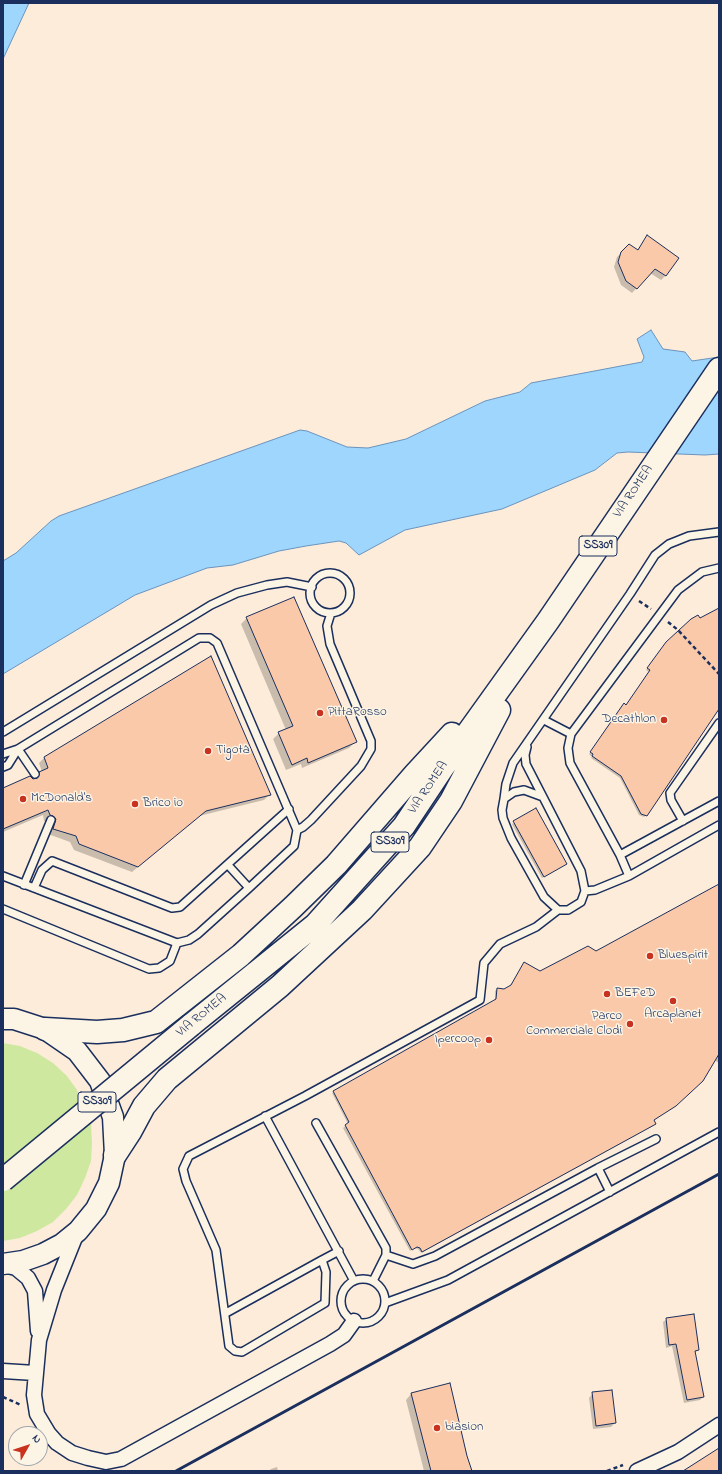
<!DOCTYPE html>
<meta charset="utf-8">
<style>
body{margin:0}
#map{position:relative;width:722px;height:1474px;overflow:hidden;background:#fcecd9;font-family:"Indie Flower",sans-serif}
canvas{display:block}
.frame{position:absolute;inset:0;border:4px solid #1b2f5e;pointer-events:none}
.north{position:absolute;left:8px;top:1426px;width:40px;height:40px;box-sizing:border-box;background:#fcf5e5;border:1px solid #a2a6af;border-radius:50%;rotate:51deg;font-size:11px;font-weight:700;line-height:16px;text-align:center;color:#1b2f5e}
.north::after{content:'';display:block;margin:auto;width:14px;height:18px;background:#c8321e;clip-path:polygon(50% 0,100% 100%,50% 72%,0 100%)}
</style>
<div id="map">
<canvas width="722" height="1474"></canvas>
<div class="frame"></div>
<div class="north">N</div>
</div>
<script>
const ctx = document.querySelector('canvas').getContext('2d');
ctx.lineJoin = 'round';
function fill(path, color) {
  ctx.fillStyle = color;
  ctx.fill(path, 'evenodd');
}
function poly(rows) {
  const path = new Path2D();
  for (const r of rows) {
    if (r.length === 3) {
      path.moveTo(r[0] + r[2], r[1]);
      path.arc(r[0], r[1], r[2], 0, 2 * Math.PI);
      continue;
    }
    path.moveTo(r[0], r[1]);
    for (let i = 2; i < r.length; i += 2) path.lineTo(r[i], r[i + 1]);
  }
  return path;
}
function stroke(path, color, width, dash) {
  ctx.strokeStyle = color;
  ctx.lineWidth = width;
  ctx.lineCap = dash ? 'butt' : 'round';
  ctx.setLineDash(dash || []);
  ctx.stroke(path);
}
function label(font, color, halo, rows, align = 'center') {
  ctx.font = font + ' "Indie Flower",sans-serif';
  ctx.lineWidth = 3;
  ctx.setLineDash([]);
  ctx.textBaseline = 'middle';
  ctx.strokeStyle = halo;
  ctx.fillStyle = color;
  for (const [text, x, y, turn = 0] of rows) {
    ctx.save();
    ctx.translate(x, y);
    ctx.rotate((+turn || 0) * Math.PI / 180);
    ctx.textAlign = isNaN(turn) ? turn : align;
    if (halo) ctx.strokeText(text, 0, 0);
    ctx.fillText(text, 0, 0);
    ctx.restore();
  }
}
fill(poly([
 [3,1043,20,1046,37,1053,53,1063,67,1076,77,1090,86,1107,91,1124,92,1143,91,1161,85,1178,77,1195,66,1209,53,1222,37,1231,20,1238,3,1241]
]), '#cee99f');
const water = poly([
 [3,3,29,3,3,59,3,3],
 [651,330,663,349,685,352,692,361,719,357,719,454,705,455,628,452,617,453,595,470,502,509,405,530,359,555,346,543,339,541,306,546,279,551,233,565,207,568,135,595,3,674,3,561,16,553,51,521,59,516,300,430,307,431,347,447,368,448,406,439,485,401,520,392,531,383,642,362,644,357,637,339,651,330]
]);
fill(water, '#9ed6fe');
stroke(water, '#6a93be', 1);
fill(poly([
 [648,237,666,275,661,280,650,273,632,293,621,285,614,267,617,257,629,245,637,250],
 [719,609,719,707,646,815,644,817,639,815,620,778,591,758,592,757,589,754,622,706,626,706,649,672,646,670,655,657,676,633,698,616,700,620],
 [247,618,355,742,349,748,302,768,301,764,286,770,273,739,279,733,286,730,241,624],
 [44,758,270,794,264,800,199,816,132,872,74,850,70,842,48,834,48,821,44,821,43,815,3,832,3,789,34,780,42,772,39,763],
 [536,810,566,864,542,878,512,824],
 [719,885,719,1063,714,1060,653,1120,655,1124,653,1126,421,1253,418,1249,414,1248,410,1251,343,1128,348,1124,332,1093,495,1001,495,991,497,989,504,990,510,986,523,965,540,972,596,952],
 [667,1319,698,1350,694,1353,703,1397,700,1400,684,1403,672,1346,666,1348,663,1322],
 [593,1393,615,1423,611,1427,593,1429,589,1398],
 [411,1394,471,1471,424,1471,406,1400],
 [277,1467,278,1471,269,1471,271,1469]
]), '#0003');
const building = poly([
 [647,235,679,258,666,276,655,269,637,289,626,281,618,262,621,252,629,244,638,250,647,235],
 [294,597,357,742,308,763,307,758,292,765,278,732,293,726,246,617,294,597],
 [719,608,719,709,647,816,641,814,621,776,592,756,593,754,590,752,624,703,626,705,650,670,647,668,666,642,691,619,698,615,700,618,719,608],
 [211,656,271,795,206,811,138,867,79,844,76,836,53,829,56,819,53,816,50,815,48,810,3,829,3,788,30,776,33,779,37,778,39,772,48,768,44,757,211,656],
 [536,808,567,864,544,877,513,821,536,808],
 [719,884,719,1054,703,1081,676,1106,654,1120,656,1124,422,1252,420,1248,417,1247,412,1250,345,1125,349,1122,333,1091,496,999,497,988,504,989,511,985,524,962,540,971,588,946,596,951,719,884],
 [694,1314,699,1350,695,1351,704,1397,687,1400,676,1344,669,1345,666,1318,694,1314],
 [450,1383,467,1456,472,1471,431,1471,411,1393,450,1383],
 [612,1390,616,1423,596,1426,592,1392,612,1390],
 [719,1448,719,1471,683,1471,719,1448]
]);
fill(building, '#fac9aa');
stroke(building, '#1b2f5e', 1);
const service = poly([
 [330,593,20],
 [544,720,571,734],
 [3,732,211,605,237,593,267,585,287,582,312,587],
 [527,747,525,755,526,764,543,797],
 [3,754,18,749,199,638,210,638,217,643,297,830,294,846,249,888,198,934,189,940,177,943,3,876],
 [3,767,8,765,18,749,35,774],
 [524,790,543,797,581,871,585,891,581,902,568,910,558,910,544,897,511,838,503,818,502,810,504,799,514,792,524,790],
 [504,799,506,784,513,763,630,594,655,555,669,544,689,536,719,532],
 [683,821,671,800,670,793,719,723],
 [297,830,303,827,311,820,361,766,371,749,371,741,330,644,327,626,331,613],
 [620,855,719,801],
 [228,865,249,888],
 [629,876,620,855,570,763,568,748,571,734,678,590,702,572,719,568],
 [24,885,51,820],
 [34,888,42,870,52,861,172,908,180,907,289,809],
 [585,891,595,890,629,876,719,825],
 [3,909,149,969,159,968,170,961,177,943],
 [265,1116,354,1281],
 [316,1123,386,1248,386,1255,373,1281],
 [598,1168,656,1139],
 [339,1251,322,1260,326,1272,325,1303,242,1352,235,1351,229,1346,216,1250,186,1181,183,1169,189,1156,305,1096,480,1000,484,963,500,944,536,927,558,910],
 [386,1255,413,1264,435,1256,598,1168,610,1192],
 [363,1301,22],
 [385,1303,448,1280,719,1132],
 [226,1313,322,1260]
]);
const minor = poly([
 [76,1235,54,1290,39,1340,34,1395,37,1414,49,1434,57,1443,72,1453,88,1458,106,1462,121,1459,330,1344,344,1335,354,1321],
 [3,1265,16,1268,28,1278,35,1291,38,1331],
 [3,1371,35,1373],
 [637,1471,678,1452,719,1425]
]);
const secondary = poly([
 [3,1019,14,1019,45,1029,77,1051,100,1081,113,1117,115,1155,109,1183,96,1209,78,1231,62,1244,43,1254,23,1261,3,1264]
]);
const primary = poly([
 [191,1025,315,925,404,826,444,766,548,621,719,369],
 [45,1029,97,1032,123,1030,156,1022,241,955,293,907,336,865,415,774,452,734],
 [115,1155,130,1132,144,1106,167,1079,280,986,362,910,420,847,451,801,499,710]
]);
stroke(service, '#1b2f5e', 10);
stroke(minor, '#1b2f5e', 17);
stroke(secondary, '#1b2f5e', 23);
stroke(primary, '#1b2f5e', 25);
stroke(poly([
 [639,601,651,609],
 [668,622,678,630,719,674],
 [3,1397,21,1405],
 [607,1471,623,1465]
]), '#1b2f5e', 2.5, [4, 3]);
stroke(service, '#fcf5e5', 7);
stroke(minor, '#fcf5e5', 14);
stroke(secondary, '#fcf5e5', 20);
stroke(primary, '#fcf5e5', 22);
stroke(poly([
 [176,1471,719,1174]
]), '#1b2f5e', 3);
const primaryBridge = poly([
 [3,1180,191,1025]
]);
stroke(primaryBridge, '#1b2f5e', 25, []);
stroke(primaryBridge, '#fcf5e5', 22);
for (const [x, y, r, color] of [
 [320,713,4,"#c8321e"],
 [664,720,4,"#c8321e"],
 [208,751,4,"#c8321e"],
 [23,799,4,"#c8321e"],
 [135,804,4,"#c8321e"],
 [650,956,4,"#c8321e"],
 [607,994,4,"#c8321e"],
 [673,1001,4,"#c8321e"],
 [630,1024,4,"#c8321e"],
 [489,1040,4,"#c8321e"],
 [437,1428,4,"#c8321e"]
]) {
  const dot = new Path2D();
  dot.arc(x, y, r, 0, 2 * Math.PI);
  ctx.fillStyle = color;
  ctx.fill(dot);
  stroke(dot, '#fcf5e5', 1.5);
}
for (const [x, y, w] of [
 [598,546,38],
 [390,842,38],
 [97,1102,38]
]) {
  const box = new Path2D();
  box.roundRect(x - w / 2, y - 10, w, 20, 3);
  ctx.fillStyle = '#fcf5e5';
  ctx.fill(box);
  stroke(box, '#1b2f5e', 1);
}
label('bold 12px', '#1b2f5e', null, [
 ["SS309",598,546],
 ["SS309",390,842],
 ["SS309",97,1102]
]);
label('13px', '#1b2f5e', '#fcf5e5', [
 ["VIA ROMEA",634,492,-56],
 ["VIA ROMEA",429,788,-56],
 ["VIA ROMEA",202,1016,-39]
]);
label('13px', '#1b2f5e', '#fcf5e5', [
 ["PittaRosso",328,713],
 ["Decathlon",656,720,"right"],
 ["Tigotà",216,751],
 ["McDonald's",31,799],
 ["Brico io",143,804],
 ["Bluespirit",658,956],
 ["BEFeD",615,994],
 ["Arcaplanet",673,1015,"center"],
 ["Parco",622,1017,"right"],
 ["Commerciale Clodì",622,1032,"right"],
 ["Ipercoop",481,1040,"right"],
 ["biasion",445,1428]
], 'left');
</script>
